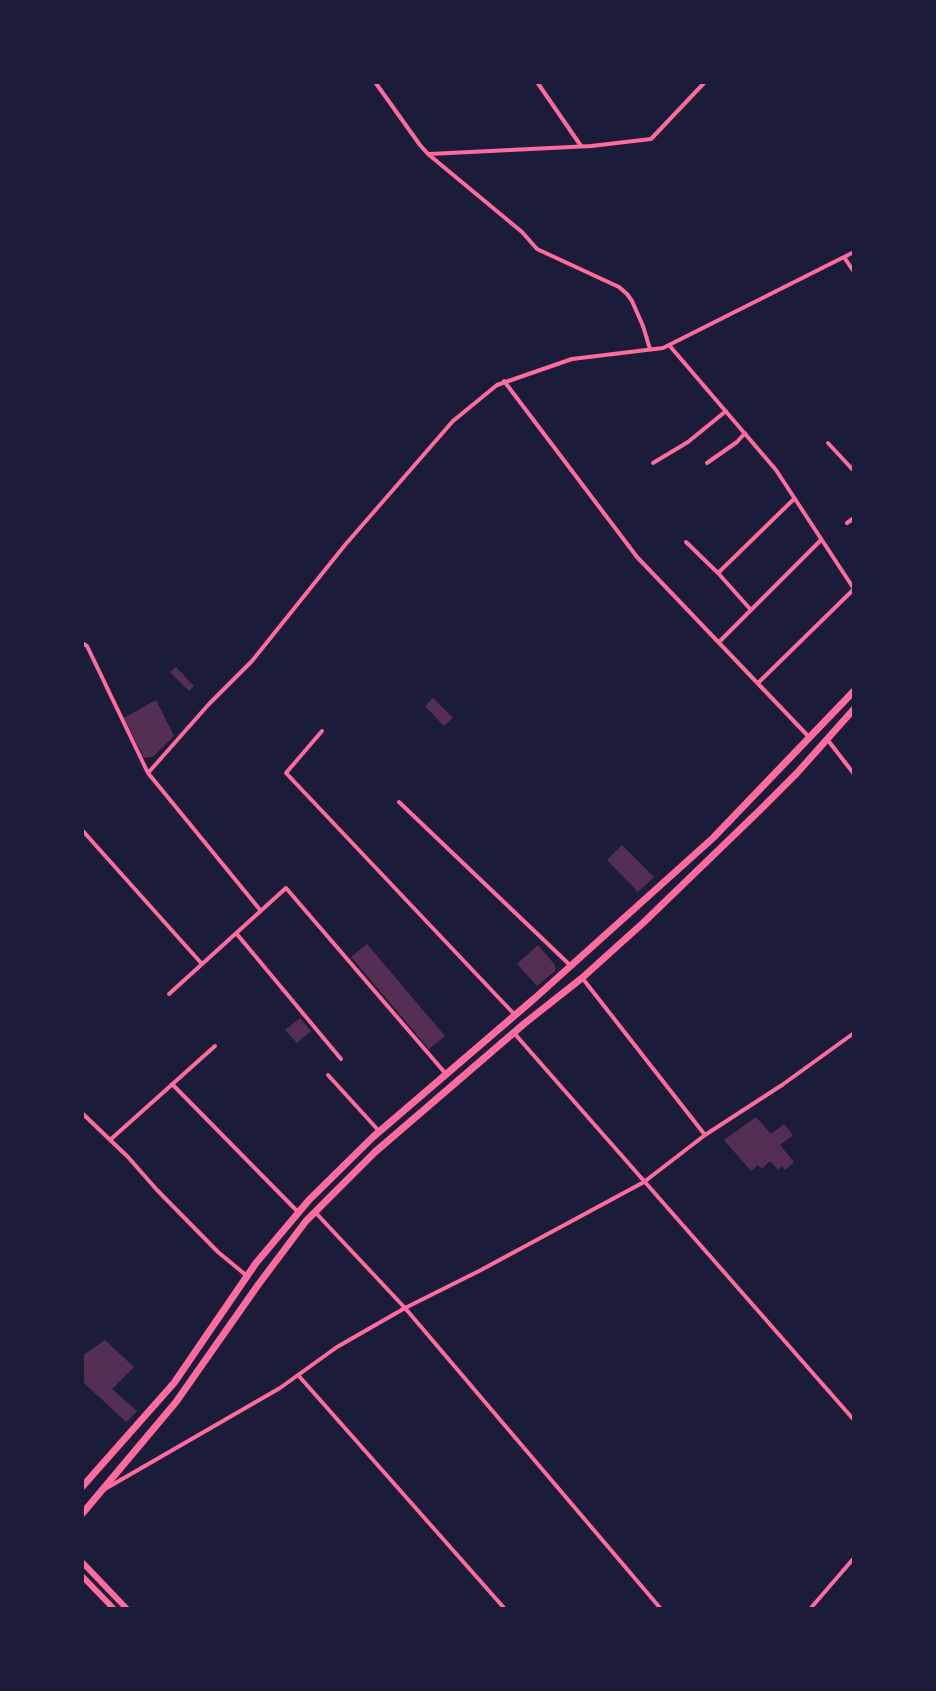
<!DOCTYPE html>
<style>
body{margin:0}
#map{position:relative;width:936px;height:1691px;overflow:hidden;background:#1b1b3a;font-family:"Asap Condensed",sans-serif}
canvas{display:block}
.frame{position:absolute;inset:0;border:84px solid #1b1b3a;pointer-events:none}
</style>
<div id="map">
<canvas width="936" height="1691"></canvas>
<div class="frame"></div>
</div>
<script>
const ctx = document.querySelector('canvas').getContext('2d');
ctx.lineJoin = 'round';
function fill(path, color) {
  ctx.fillStyle = color;
  ctx.fill(path, 'evenodd');
}
function poly(rows) {
  const path = new Path2D();
  for (const r of rows) {
    path.moveTo(r[0], r[1]);
    for (let i = 2; i < r.length; i += 2) path.lineTo(r[i], r[i + 1]);
  }
  return path;
}
function stroke(path, color, width, dash) {
  ctx.strokeStyle = color;
  ctx.lineWidth = width;
  ctx.lineCap = dash ? 'butt' : 'round';
  ctx.setLineDash(dash || []);
  ctx.stroke(path);
}
fill(poly([
 [176,667,194,686,189,691,170,672],
 [433,698,453,718,444,726,425,706],
 [156,700,174,736,153,757,144,758,124,718],
 [622,845,654,877,638,892,607,860],
 [367,944,445,1036,429,1049,351,957],
 [538,945,555,965,555,971,537,986,517,964],
 [300,1018,311,1031,297,1043,285,1030],
 [756,1117,771,1134,784,1124,793,1135,780,1145,794,1162,785,1170,782,1166,778,1170,770,1161,762,1169,758,1165,751,1171,724,1140],
 [105,1340,134,1367,112,1389,137,1411,126,1422,82,1381,82,1356]
]), '#542f53');
stroke(poly([
 [375,82,420,145,428,154,522,232,537,249,619,287,627,294,632,301,643,326,650,349],
 [537,82,581,146],
 [429,154,591,146,651,139,705,82],
 [844,257,854,272],
 [669,345,776,470,854,589],
 [504,381,637,557,809,737],
 [828,443,854,471],
 [653,463,688,442,726,411],
 [707,463,737,442,745,433],
 [847,523,854,518],
 [686,542,718,573,751,610],
 [718,573,794,499],
 [719,642,821,540],
 [82,643,87,646,148,773,261,911],
 [758,683,853,590],
 [322,731,286,773,515,1015],
 [827,739,854,774],
 [148,773,209,704,252,661,345,545,453,421,497,385,572,359,663,348,854,252],
 [399,802,571,966],
 [82,830,202,964],
 [236,933,341,1059],
 [583,979,705,1135],
 [169,994,286,888,446,1074],
 [514,1033,854,1420],
 [328,1075,379,1131],
 [172,1084,299,1213],
 [82,1113,128,1157,157,1190,218,1252,247,1276],
 [110,1140,215,1046],
 [315,1212,405,1308,661,1609],
 [298,1375,505,1609],
 [105,1489,280,1388,337,1347,405,1308,481,1270,644,1182,705,1135,782,1085,854,1033],
 [810,1609,854,1558]
]), '#ff6b9d', 4);
stroke(poly([
 [82,1562,127,1609],
 [82,1576,114,1609]
]), '#ff6b9d', 6);
stroke(poly([
 [82,1487,174,1383,256,1263,309,1200,373,1137,535,998,713,838,854,691],
 [82,1514,176,1402,258,1285,306,1221,375,1152,525,1023,582,978,643,923,760,810,797,773,854,709]
]), '#ff6b9d', 7);
</script>
